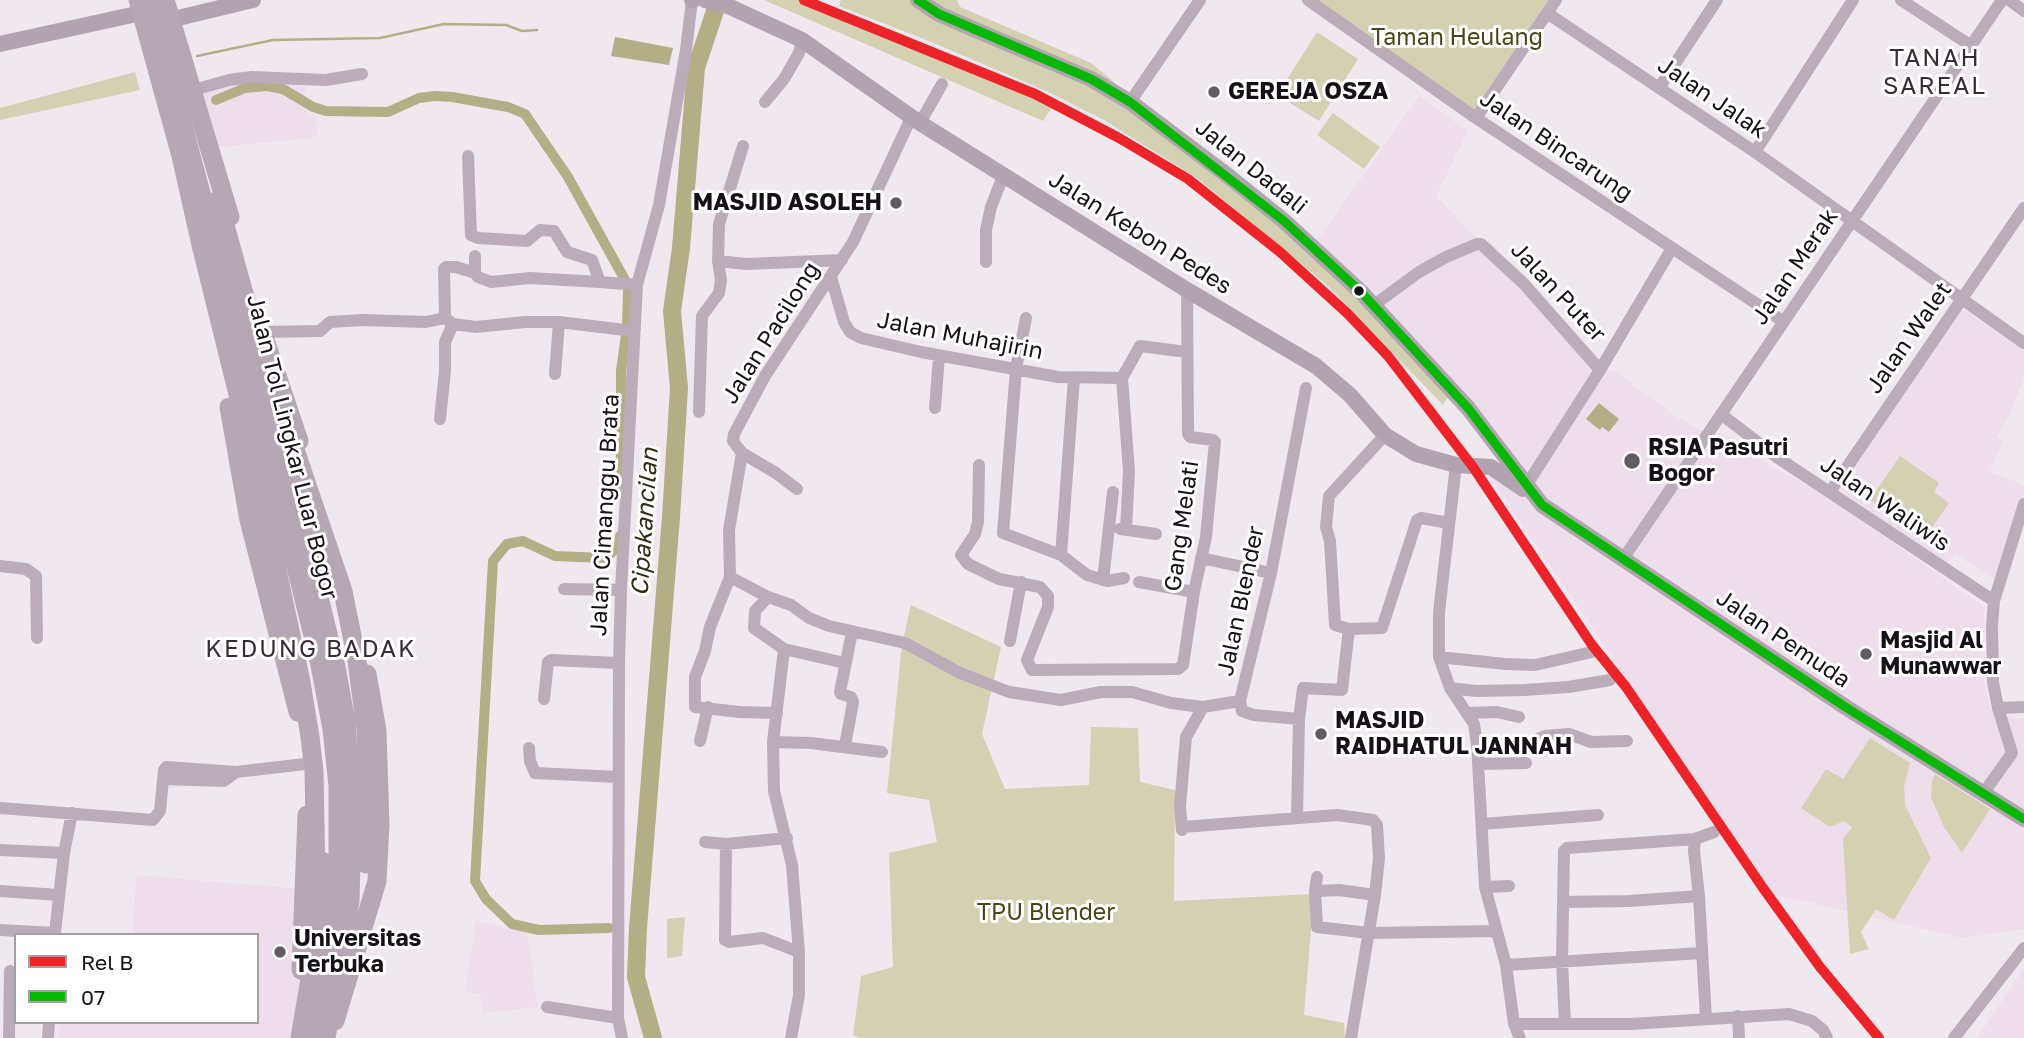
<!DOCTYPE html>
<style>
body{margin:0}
#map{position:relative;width:2024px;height:1038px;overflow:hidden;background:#f0e8ef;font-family:"Golos Text",sans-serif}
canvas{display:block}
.legend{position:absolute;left:14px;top:933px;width:245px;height:91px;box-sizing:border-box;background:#fff;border:2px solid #a2a0a2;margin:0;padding:9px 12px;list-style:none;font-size:21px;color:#161116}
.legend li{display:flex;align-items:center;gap:14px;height:35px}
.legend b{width:35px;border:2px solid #a2a0a2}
</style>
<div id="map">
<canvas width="2024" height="1038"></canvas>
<ul class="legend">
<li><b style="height:9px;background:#ec2329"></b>Rel B</li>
<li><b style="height:9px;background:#09b807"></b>07</li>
</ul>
</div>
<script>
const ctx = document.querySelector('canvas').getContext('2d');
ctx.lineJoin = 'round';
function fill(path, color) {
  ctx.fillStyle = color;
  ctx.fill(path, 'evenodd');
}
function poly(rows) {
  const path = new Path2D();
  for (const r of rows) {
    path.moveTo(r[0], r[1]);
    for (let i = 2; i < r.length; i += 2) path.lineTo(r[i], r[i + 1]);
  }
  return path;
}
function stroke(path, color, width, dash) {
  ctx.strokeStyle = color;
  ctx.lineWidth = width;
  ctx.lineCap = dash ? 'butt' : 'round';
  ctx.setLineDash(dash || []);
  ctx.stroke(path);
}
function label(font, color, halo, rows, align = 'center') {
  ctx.font = font + ' "Golos Text",sans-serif';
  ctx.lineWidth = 6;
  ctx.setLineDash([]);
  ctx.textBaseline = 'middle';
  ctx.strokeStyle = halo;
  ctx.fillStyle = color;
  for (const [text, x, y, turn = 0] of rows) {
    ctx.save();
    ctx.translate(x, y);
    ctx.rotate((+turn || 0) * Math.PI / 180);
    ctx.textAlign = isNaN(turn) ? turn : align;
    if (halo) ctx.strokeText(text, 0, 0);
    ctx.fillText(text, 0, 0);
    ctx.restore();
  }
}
fill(poly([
 [263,79,307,85,300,107,315,117,318,133,313,138,218,147,202,92],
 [1419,96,1468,131,1436,196,1599,368,1616,372,1675,416,1716,438,1720,432,1774,468,1827,496,1984,607,1983,676,1990,708,2013,718,2024,718,2024,929,1962,938,1772,894,1483,467,1496,462,1499,455,1497,446,1311,245,1321,235],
 [1961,308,2024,350,2024,379,2009,416,1997,437,2003,441,1990,472,2024,485,2024,498,1995,580,1955,554,1946,565,1840,490],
 [136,875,303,889,300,1038,58,1038,61,1022,257,1022,257,935,133,935],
 [476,921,527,933,538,1007,483,1013,480,994,465,992],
 [2024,968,2024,1038,1977,1038]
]), '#eedeeb');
fill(poly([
 [764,0,803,0,961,62,1054,104,1043,121],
 [841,0,957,0,960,7,1091,63,1311,245,1452,390,1443,405,1326,284,1197,178,1104,120,1046,91,929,41,839,6],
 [1308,0,1556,0,1476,118],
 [1317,32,1358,59,1319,121,1277,95],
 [135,72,140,90,0,120,0,108],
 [1333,113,1380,147,1364,169,1317,135],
 [1900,456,1939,483,1934,492,1949,503,1925,538,1870,500],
 [911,605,1001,647,982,734,1005,789,1089,785,1091,727,1138,728,1140,782,1175,790,1174,901,1314,894,1304,1015,1344,1023,1345,1038,860,1038,853,1035,861,976,893,967,889,853,937,842,929,800,887,793,902,644],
 [1870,738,1910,763,1904,786,1905,805,1931,858,1894,920,1876,909,1861,932,1869,949,1850,954,1843,839,1852,827,1844,821,1830,827,1801,808,1826,769,1843,779],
 [1935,774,1990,809,1962,853,1944,827,1931,797,1932,781],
 [685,917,682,956,667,958,667,919]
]), '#d4d0b2');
fill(poly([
 [615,37,673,48,669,65,611,56],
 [1599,403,1619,419,1609,432,1602,427,1600,430,1586,419]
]), '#b2ae85');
stroke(poly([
 [197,56,273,40,380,38,444,24,506,25,522,31,537,30],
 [688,63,696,68]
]), '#b2ae85', 2.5);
stroke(poly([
 [216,100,245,88,267,86,283,89,313,107,326,111,388,112,419,98,435,96,452,97,508,107,525,114,568,177,625,280],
 [627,325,628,292],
 [621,485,621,371,626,335],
 [609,928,539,930,512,924,486,899,475,881,493,561,507,544,523,541,555,556,604,558,619,547,620,536]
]), '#b2ae85', 10);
stroke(poly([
 [653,1038,636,977,638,928,671,517,679,388,672,311,681,248,696,68,715,11]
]), '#b2ae85', 18);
stroke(poly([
 [1308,0,1476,118,1784,322],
 [1901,0,1970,45],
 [2009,0,2024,11],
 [1547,13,1755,152,2024,343],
 [1659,88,1717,0],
 [197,89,229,80,252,77,326,80,362,74],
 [765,102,784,79,799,53,802,40],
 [1130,102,1200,0],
 [1476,118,1556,0],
 [920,123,942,84],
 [743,146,719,224,718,261,746,264,842,260],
 [1755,152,1853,0],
 [468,156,471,235,478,238,527,241,540,230,554,231,567,252,592,260,600,282,637,285],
 [986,262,986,230,991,207,1003,176],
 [475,273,478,277,491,282,530,278,600,282],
 [831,277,844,322,850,332,861,338,921,352,1058,377,1122,378],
 [1374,305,1419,272,1446,257,1477,244,1481,244,1524,284,1600,370],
 [445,318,444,269,446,267,456,267,475,273,475,256],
 [1026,318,1016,369,1003,533,1061,555,1087,575,1107,581,1124,578],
 [262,332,320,331,330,322,363,320,426,322,445,318,453,324,476,327,525,322,559,322,625,330,635,329],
 [555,374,559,322],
 [935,408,939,356],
 [699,412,702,316,719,293,721,280,718,261],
 [1721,414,1778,458,1994,601],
 [440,419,445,371,445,342,453,324],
 [742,453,776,473,797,489],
 [979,465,978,522,975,534,961,555,968,564,999,579,1040,587,1048,596,1048,607,1027,660,1032,670,1178,669,1183,665,1194,592,1206,537,1215,442,1213,440,1190,437,1188,434,1187,290],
 [1456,465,1439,612,1439,657,1450,688,1474,724,1477,744,1485,887,1506,965,1514,1024,1520,1038],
 [1526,486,1600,370,1672,248],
 [1830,492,2024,208],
 [1120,529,1156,534],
 [1126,529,1129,471,1122,378,1140,346,1187,352],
 [1061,555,1074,378],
 [1201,558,1271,573],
 [1623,559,2002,0],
 [0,566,26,569,36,576,37,638],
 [730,577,710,627,705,651,695,677,695,707,740,712,777,713],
 [1103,580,1113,492],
 [1139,582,1194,592],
 [564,589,621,590],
 [768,597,791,605,809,618,829,626,905,643,960,673,1009,692,1061,700,1101,692,1132,692,1171,703,1203,707,1240,701,1271,573,1306,388],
 [1349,629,1382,628,1417,520,1421,518,1449,523],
 [1010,641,1021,582],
 [784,649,845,663],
 [1439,657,1505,664,1535,665,1592,652],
 [1450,688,1476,691,1525,690,1568,687,1610,680],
 [544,699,548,662,551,660,619,663],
 [1240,701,1242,711,1254,715,1299,719],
 [1998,708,2024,707],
 [1467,713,1497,712,1519,717],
 [700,741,708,707],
 [773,742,811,743,882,752],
 [1477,744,1523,745,1545,736,1569,734,1591,742,1627,741],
 [845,746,853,702,851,697,841,694,840,692,852,632],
 [529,748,530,761,535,773,618,777],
 [1478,764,1526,763],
 [163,779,224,781,236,772],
 [1983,794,2012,753,1998,708,1993,682,1992,625,1994,601,2024,504],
 [0,808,153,820,160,811,164,770,166,767,236,772,305,764],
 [1297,817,1299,719,1303,688,1342,690,1349,629,1335,625,1330,541,1326,527,1329,496,1385,435],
 [1482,824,1598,815],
 [1183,827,1337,815,1373,820,1377,825,1379,858,1375,895,1351,1038],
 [1182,830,1180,806,1186,737,1203,707],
 [1695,839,1694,851,1699,896,1706,1019],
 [705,842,726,844,787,838],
 [726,844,725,940,729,942,763,938,799,952],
 [0,850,64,853],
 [1317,877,1315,891,1317,927,1369,933,1497,931],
 [1485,887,1509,886],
 [0,891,59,895],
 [1315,891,1339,890,1375,895],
 [1563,902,1629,901,1699,896],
 [0,930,55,933,64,853,72,813],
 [1506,965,1702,953],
 [547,1007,618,1018],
 [1738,1016,1739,1038],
 [1514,1024,1631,1024,1789,1014,1812,1021,1823,1030,1827,1038],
 [1565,1024,1562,961,1564,851,1567,848,1695,839,1714,832],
 [9,1038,10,971],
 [48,1038,49,1022],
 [622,1038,618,1018,619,663,621,590,637,285,659,205,686,50,692,0],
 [791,1038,799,995,799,952,792,865,774,791,773,742,784,649,754,628,755,611,768,597,730,577,729,530,742,453,733,441,734,434,765,376,853,242,911,118],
 [1954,1038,2024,948]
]), '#baacb8', 12);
stroke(poly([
 [692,0,693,0],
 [705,0,728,6,802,40,920,123,1187,290,1316,366,1350,395,1385,435,1416,454,1456,465,1491,467,1523,489],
 [918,0,939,14,971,28,1091,79,1130,102,1228,176,1284,221,1361,292,1468,408,1542,505,1847,708,2024,819],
 [178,18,253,0],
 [0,44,132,15]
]), '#b2a3b0', 16);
stroke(poly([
 [138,0,181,156,201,245,251,447],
 [165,0,230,217],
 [265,340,299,441],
 [229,407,249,520,298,712],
 [301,970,307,815],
 [335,1021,377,881,380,825,377,731,367,674],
 [300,1038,316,943,322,887,322,861]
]), '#b6a7b4', 19);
stroke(poly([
 [149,0,231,304,319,660,332,729,338,786,338,865,332,933,311,1038],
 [218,200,253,326,336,667,346,722,352,824,350,901,326,1038],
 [287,426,343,591,357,661,366,730,368,798,366,864],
 [251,430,262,500,301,682,310,737,314,771,316,878]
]), '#b6a7b4', 19);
stroke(poly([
 [918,0,939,14,1091,79,1130,102,1284,221,1361,292,1468,408,1542,505,1847,708,2024,819]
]), '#09b807', 9);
stroke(poly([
 [804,0,1035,94,1119,138,1188,179,1280,252,1348,314,1388,356,1473,467,1592,645,1626,687,1763,888,1820,967,1879,1038]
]), '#ec2329', 10);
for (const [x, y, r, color] of [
 [1214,92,7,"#625c62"],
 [896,203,7,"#625c62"],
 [1359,291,6,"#161116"],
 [1632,461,9,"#625c62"],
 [1866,654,7,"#625c62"],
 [1321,734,7,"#625c62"],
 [280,952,7,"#625c62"]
]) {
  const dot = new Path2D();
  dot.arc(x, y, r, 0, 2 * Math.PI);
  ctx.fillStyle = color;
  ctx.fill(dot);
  stroke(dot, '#fff', 2.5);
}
label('23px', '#484615', '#fff', [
 ["Taman Heulang",1457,38],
 ["TPU Blender",1046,913]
]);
label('bold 23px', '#161116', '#fff', [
 ["GEREJA OSZA",1228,92],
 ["MASJID ASOLEH",882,203,"right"],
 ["RSIA Pasutri",1648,448],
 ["Bogor",1648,474],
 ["Masjid Al",1880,641],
 ["Munawwar",1880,667],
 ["MASJID",1335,721],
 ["RAIDHATUL JANNAH",1335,747],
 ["Universitas",294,939],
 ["Terbuka",294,965]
], 'left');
label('23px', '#161116', '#fff', [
 ["Jalan Jalak",1712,98,34],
 ["Jalan Bincarung",1556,146,34],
 ["Jalan Dadali",1251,167,39],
 ["Jalan Kebon Pedes",1140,233,32],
 ["Jalan Merak",1795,267,-56],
 ["Jalan Puter",1558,292,47],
 ["Jalan Pacilong",771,333,-58],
 ["Jalan Muhajirin",960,336,11],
 ["Jalan Walet",1909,338,-55],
 ["Jalan Tol Lingkar Luar Bogor",292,447,76],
 ["Jalan Waliwis",1885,504,34],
 ["Jalan Cimanggu Brata",605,515,-87],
 ["Gang Melati",1182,526,-82],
 ["Jalan Blender",1241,601,-78],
 ["Jalan Pemuda",1783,639,34]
]);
ctx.letterSpacing = '2px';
label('24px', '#382d36', '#fff', [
 ["TANAH",1935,58],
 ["SAREAL",1935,86],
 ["KEDUNG BADAK",311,649]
]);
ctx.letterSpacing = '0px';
label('italic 24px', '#2f2e11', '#fff', [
 ["Cipakancilan",645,522,-86]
]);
</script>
